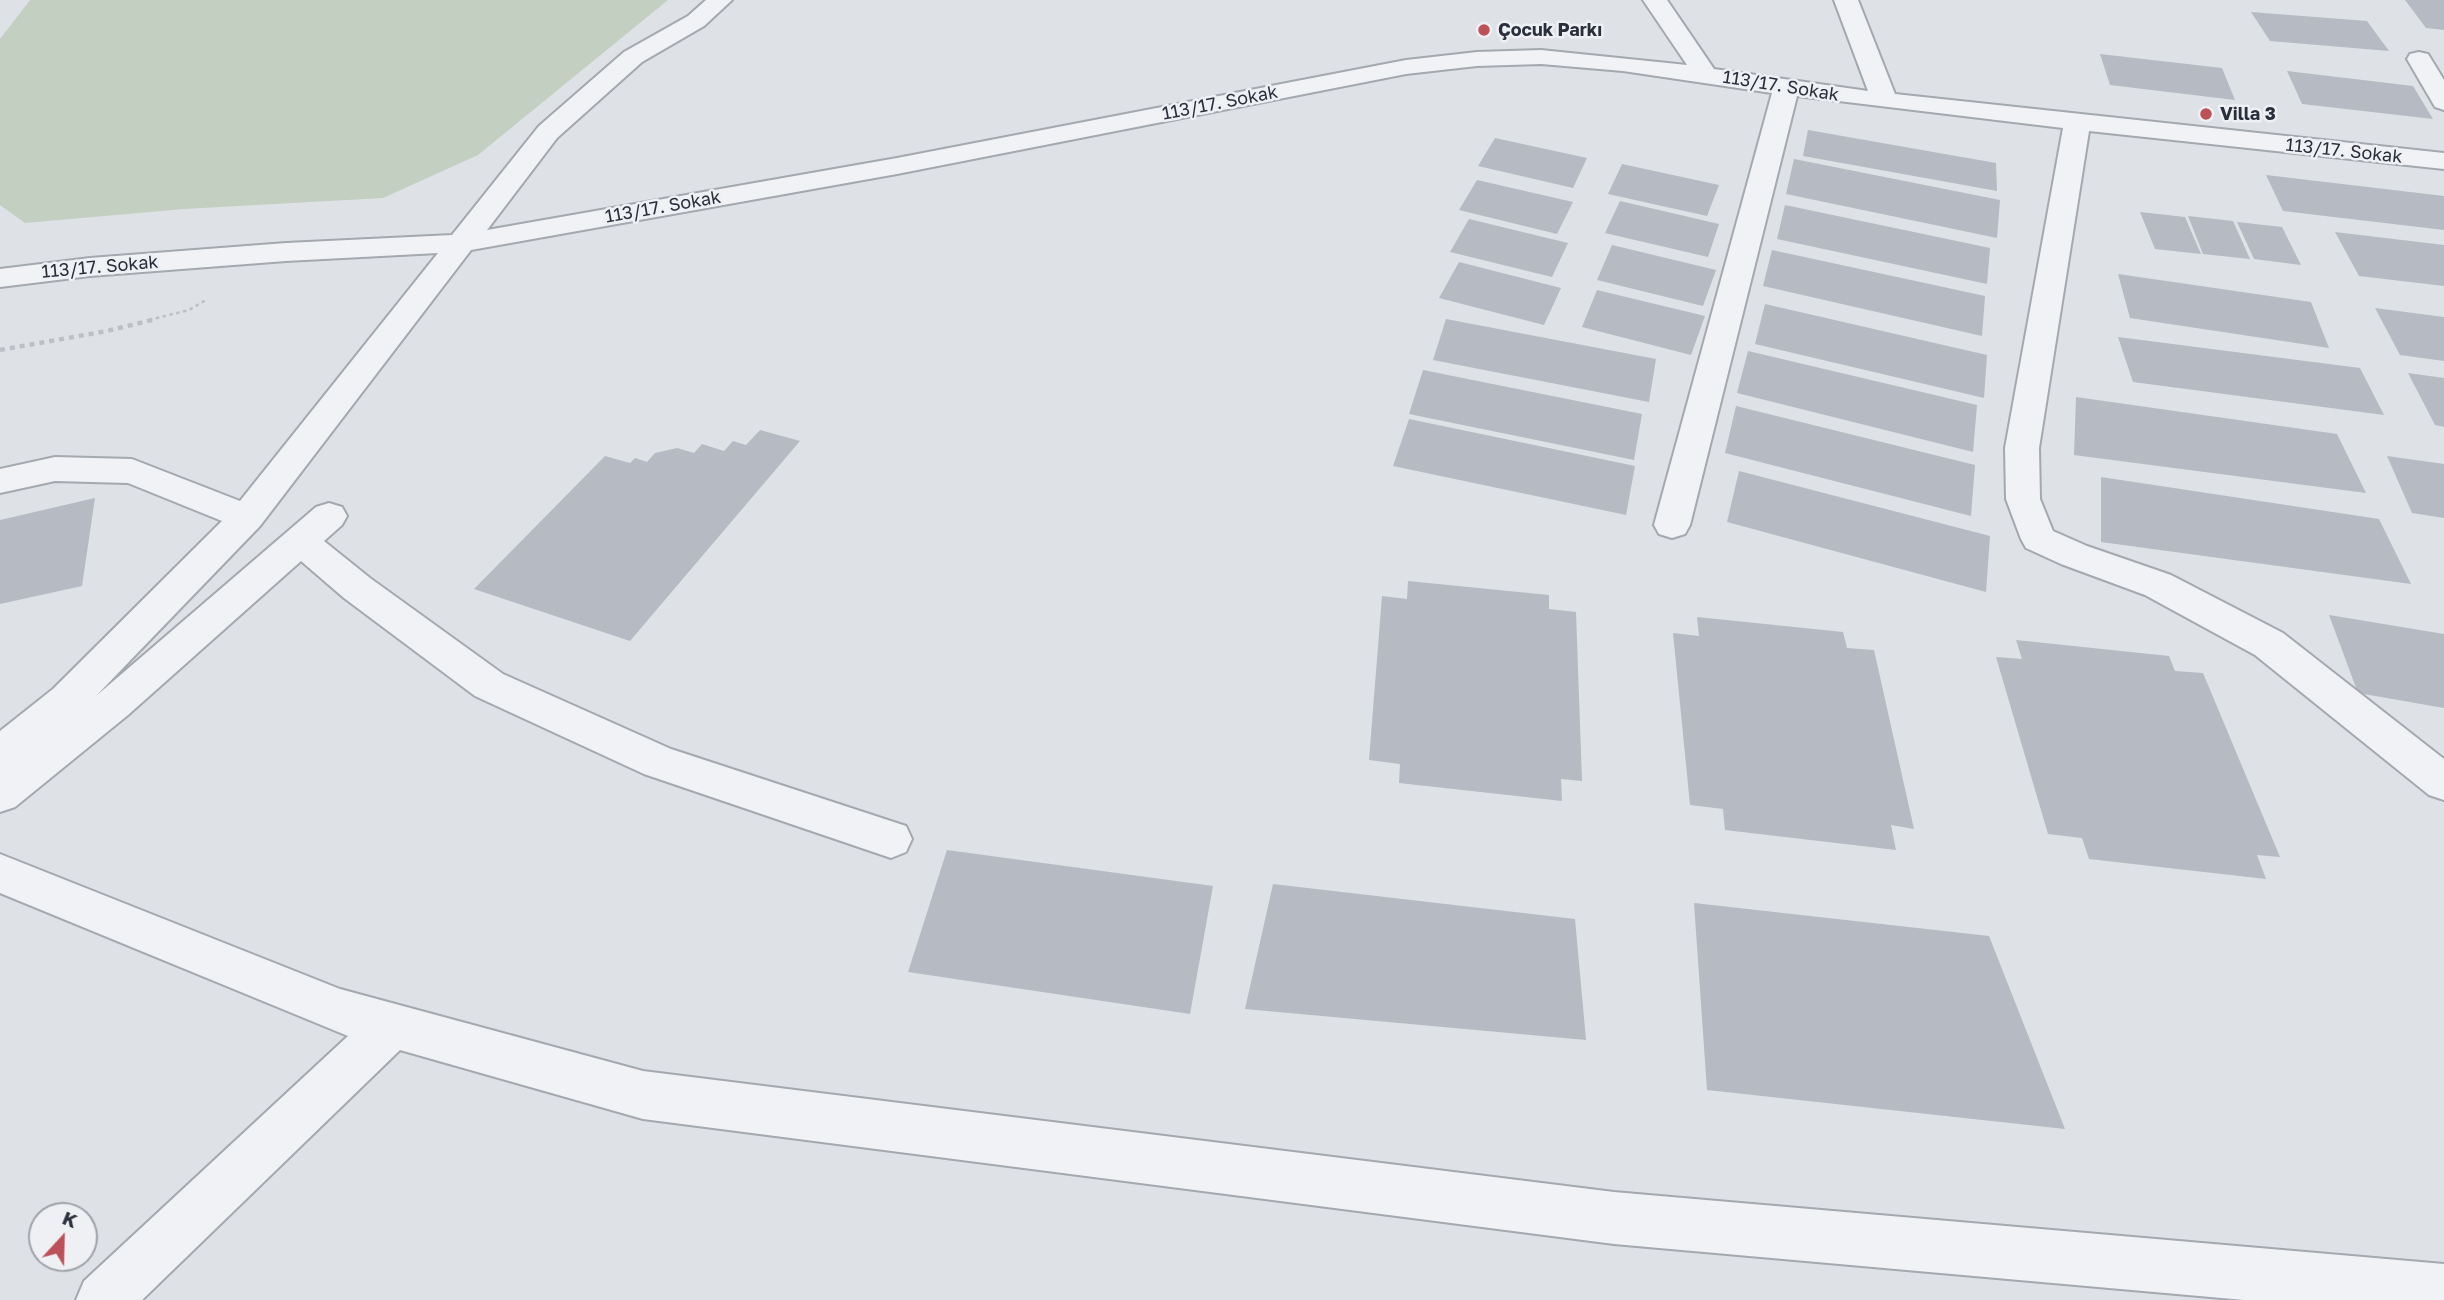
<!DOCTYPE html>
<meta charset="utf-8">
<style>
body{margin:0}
#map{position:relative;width:2444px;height:1300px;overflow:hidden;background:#dee1e6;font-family:"Golos Text",sans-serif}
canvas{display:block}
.north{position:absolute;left:28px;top:1202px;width:70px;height:70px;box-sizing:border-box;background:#eef0f4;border:2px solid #9fa3aa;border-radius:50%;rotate:22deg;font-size:19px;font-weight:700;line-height:28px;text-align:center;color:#292f3b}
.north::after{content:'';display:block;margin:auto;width:24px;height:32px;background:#bd5159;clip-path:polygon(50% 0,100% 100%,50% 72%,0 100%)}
</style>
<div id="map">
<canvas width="2444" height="1300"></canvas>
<div class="north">K</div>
</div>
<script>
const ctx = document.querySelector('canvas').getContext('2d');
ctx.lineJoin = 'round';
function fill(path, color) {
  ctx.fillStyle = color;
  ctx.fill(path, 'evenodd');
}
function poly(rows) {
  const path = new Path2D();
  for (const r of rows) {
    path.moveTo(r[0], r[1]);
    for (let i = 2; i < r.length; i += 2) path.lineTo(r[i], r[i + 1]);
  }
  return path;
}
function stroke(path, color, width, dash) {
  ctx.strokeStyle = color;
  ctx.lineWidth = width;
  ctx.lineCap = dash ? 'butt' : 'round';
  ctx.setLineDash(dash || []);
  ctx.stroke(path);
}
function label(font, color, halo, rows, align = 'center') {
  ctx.font = font + ' "Golos Text",sans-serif';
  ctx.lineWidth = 5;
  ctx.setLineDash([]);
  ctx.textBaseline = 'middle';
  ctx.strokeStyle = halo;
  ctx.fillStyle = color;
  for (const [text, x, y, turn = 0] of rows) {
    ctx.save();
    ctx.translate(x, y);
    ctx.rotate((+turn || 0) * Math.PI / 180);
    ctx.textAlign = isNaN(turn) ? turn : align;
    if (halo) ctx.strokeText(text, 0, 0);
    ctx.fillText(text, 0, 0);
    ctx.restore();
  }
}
fill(poly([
 [30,0,668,0,478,155,383,198,184,209,25,223,0,205,0,39]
]), '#c3cfc1');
fill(poly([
 [2405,0,2444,0,2444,30,2426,28],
 [2251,12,2367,21,2389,51,2270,41],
 [2100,54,2222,68,2235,100,2110,85],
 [2287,71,2413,86,2433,119,2302,104],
 [1808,130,1996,163,1997,191,1803,156],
 [1495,138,1587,158,1573,188,1478,166],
 [1794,159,2000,200,1997,238,1786,194],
 [1622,164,1719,185,1707,216,1608,194],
 [2266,175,2444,196,2444,230,2283,211],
 [1477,180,1573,202,1557,234,1459,210],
 [1620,201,1719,224,1708,257,1605,233],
 [1785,205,1990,248,1987,284,1777,239],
 [2140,212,2185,217,2201,254,2155,249],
 [2188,216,2233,221,2250,259,2203,254],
 [1469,219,1568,243,1552,277,1450,252],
 [2237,222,2282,227,2301,265,2254,259],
 [2335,232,2444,245,2444,286,2359,276],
 [1612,245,1716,270,1703,306,1597,280],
 [1772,250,1985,296,1982,336,1763,286],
 [1459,262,1561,288,1544,325,1439,298],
 [2118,274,2311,302,2329,348,2130,318],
 [1597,290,1705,316,1691,355,1582,327],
 [1765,304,1987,355,1984,398,1755,344],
 [2375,308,2444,317,2444,361,2400,355],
 [1446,319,1656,359,1649,402,1433,360],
 [2118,337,2360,368,2384,415,2133,382],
 [1748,351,1977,405,1973,452,1737,393],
 [1423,370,1642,414,1634,460,1409,414],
 [2408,373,2444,378,2444,427,2435,425],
 [2076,397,2337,434,2366,493,2074,455],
 [1736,406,1975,465,1971,516,1725,453],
 [1409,419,1635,466,1626,515,1393,466],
 [760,430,800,441,630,641,474,589,605,456,630,463,635,458,647,462,655,453,677,448,694,453,702,444,724,451,733,441,746,445],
 [2387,456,2444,464,2444,518,2412,513],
 [1739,471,1990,536,1986,592,1727,522],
 [2101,477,2379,519,2411,584,2101,542],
 [95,498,82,586,0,604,0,520],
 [1408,581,1549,595,1549,609,1576,612,1582,781,1561,779,1562,801,1399,783,1400,764,1369,760,1382,596,1407,599],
 [2329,615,2444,634,2444,708,2358,693],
 [1697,617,1843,632,1847,648,1874,650,1914,829,1891,825,1896,850,1725,830,1723,809,1690,805,1673,633,1699,636],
 [2016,640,2169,656,2175,671,2203,673,2280,857,2257,855,2266,879,2089,859,2082,838,2048,834,1996,657,2022,659],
 [947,850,1213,886,1190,1014,908,972],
 [1273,884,1575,919,1586,1040,1245,1009],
 [1694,903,1989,936,2065,1129,1707,1090]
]), '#b6bac2');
const street = poly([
 [706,0,732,0,704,26,642,62,557,138,487,230,897,158,1406,60,1477,52,1541,50,1687,65,1643,0,1667,0,1714,69,1868,91,1834,0,1858,0,1895,94,2444,153,2444,169,2089,131,2039,448,2040,499,2053,531,2087,546,2171,575,2283,633,2444,759,2444,800,2429,795,2255,655,2145,595,2061,564,2026,548,2021,539,2006,499,2005,448,2063,128,1797,96,1690,525,1685,534,1672,538,1659,534,1654,525,1772,93,1623,71,1541,64,1477,66,1406,74,897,174,471,250,260,526,96,696,316,507,329,503,342,507,347,516,342,525,324,541,370,578,503,674,671,749,906,826,912,839,906,852,891,858,644,774,475,696,344,598,301,561,128,715,15,807,0,812,0,731,53,689,222,521,128,483,55,481,0,493,0,469,55,457,132,459,240,501,438,253,286,261,90,276,0,287,0,269,90,258,286,243,452,235,539,126,624,52,688,16,706,0],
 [2419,52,2428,54,2444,80,2444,110,2435,107,2407,59,2410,54,2419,52],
 [0,854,340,989,643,1071,1614,1192,2444,1264,2444,1300,2244,1300,1614,1244,643,1119,400,1050,142,1300,76,1300,84,1281,348,1036,0,893,0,854]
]);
stroke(street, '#a4a8af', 4);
stroke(poly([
 [149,320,189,310,206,300]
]), '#bdbfc5', 2.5, [3.5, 3.5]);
stroke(poly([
 [0,350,107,331,156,319]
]), '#bdbfc5', 4.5, [5, 5]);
fill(street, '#f1f2f5');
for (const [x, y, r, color] of [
 [1484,30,7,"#bd5159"],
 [2206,114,7,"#bd5159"]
]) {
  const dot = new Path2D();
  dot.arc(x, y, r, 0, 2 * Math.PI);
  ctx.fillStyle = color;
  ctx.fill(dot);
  stroke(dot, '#eef0f4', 2.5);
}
label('bold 18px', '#292f3b', '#eef0f4', [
 ["Çocuk Parkı",1498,30],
 ["Villa 3",2220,114]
], 'left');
label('18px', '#292f3b', '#eef0f4', [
 ["113/17. Sokak",1781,86,9],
 ["113/17. Sokak",1220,103,-11],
 ["113/17. Sokak",2344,151,6],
 ["113/17. Sokak",663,207,-10],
 ["113/17. Sokak",100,267,-5]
]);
</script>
